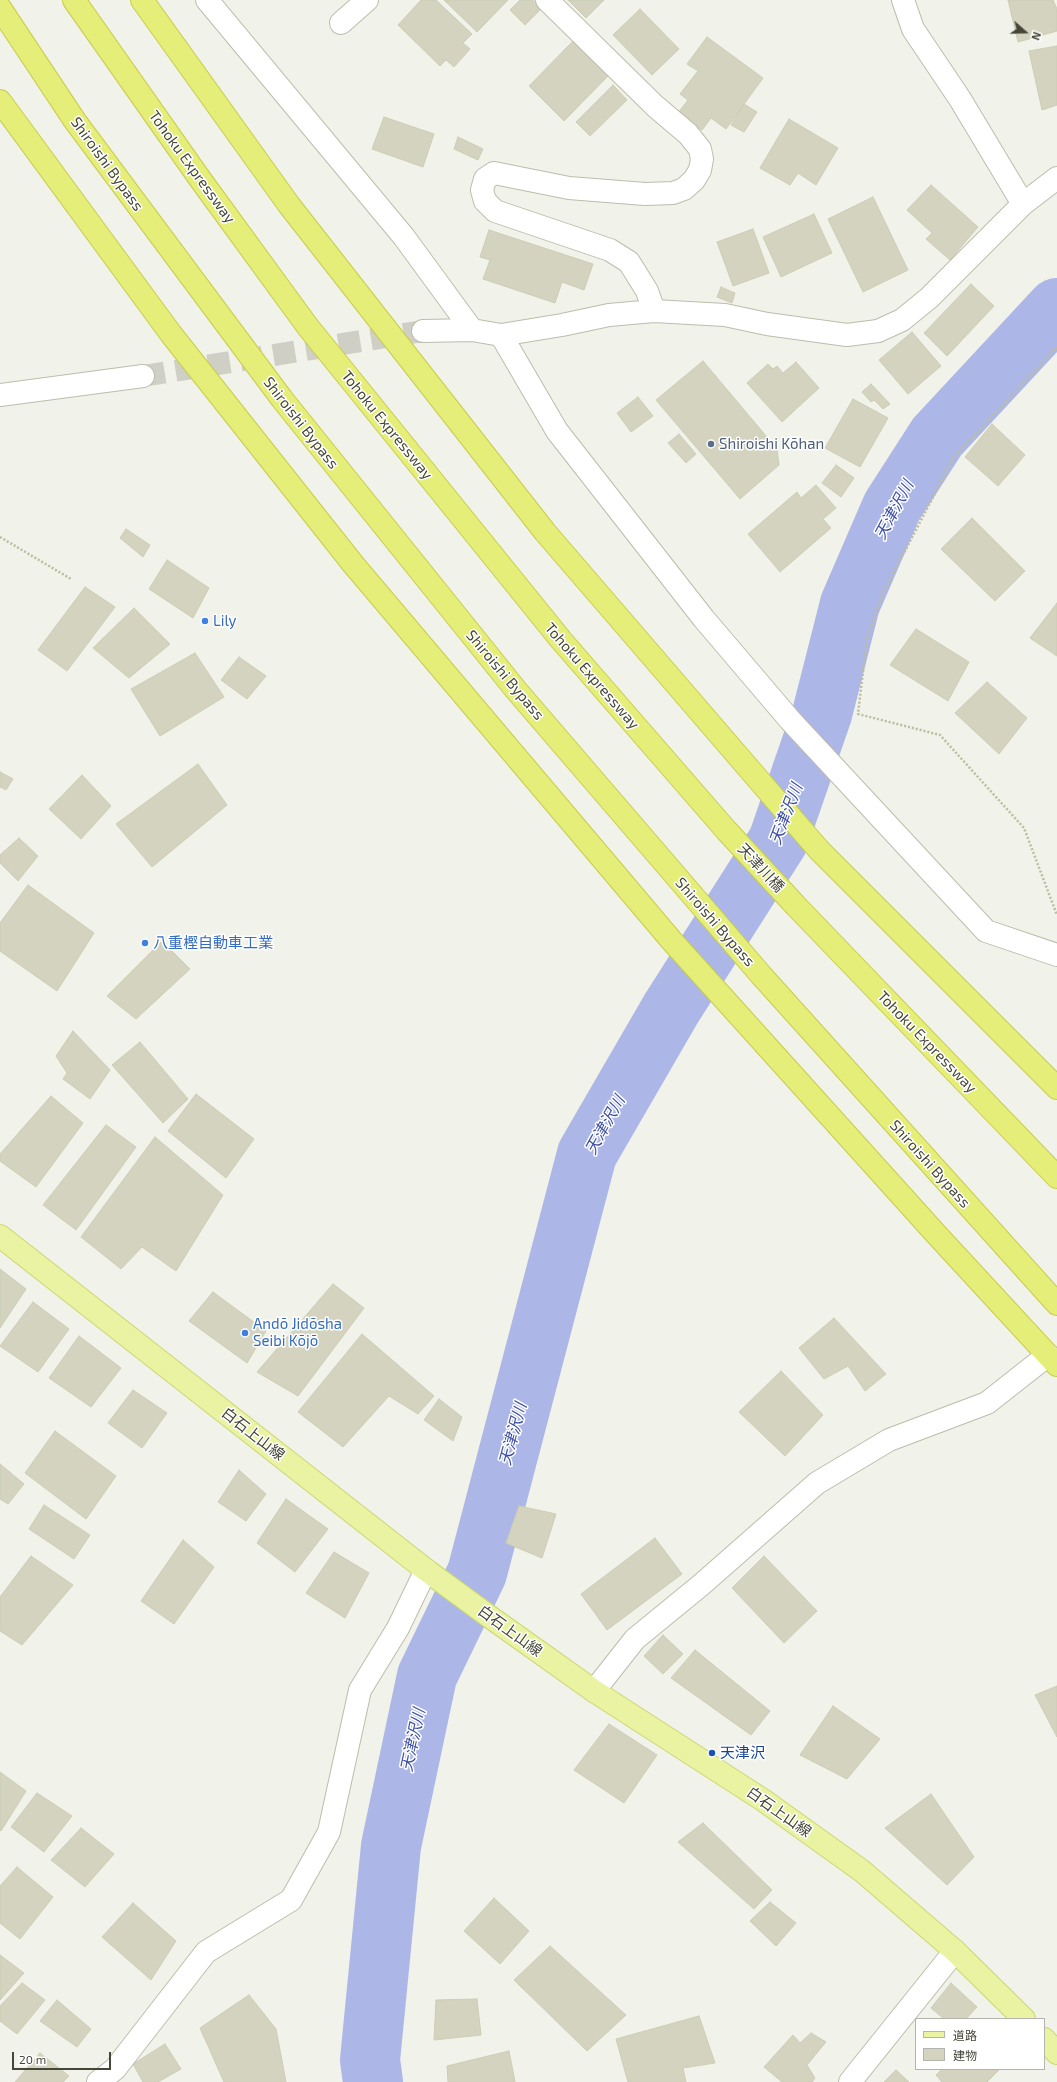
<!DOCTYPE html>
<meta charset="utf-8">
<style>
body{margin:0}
#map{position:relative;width:1057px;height:2082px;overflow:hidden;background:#f1f2e9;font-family:"Exo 2","Noto Sans JP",sans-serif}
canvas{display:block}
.legend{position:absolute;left:915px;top:2018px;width:130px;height:52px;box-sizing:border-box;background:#fff;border:1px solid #b5b5af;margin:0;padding:5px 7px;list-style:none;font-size:12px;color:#454538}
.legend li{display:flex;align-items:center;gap:8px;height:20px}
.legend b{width:20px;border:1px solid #b5b5af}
.north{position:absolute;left:1005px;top:12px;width:40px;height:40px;-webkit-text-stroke:3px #fff;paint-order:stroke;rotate:110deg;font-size:11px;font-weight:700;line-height:16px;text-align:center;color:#454538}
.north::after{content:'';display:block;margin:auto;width:14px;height:18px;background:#454538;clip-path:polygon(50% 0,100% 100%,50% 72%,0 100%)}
.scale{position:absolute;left:12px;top:2052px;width:99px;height:18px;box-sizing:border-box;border:2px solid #454538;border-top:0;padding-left:5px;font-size:12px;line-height:14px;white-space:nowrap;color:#454538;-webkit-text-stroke:3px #fff;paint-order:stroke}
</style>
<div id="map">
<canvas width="1057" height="2082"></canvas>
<ul class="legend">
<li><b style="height:5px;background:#e9f3a1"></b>道路</li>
<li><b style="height:11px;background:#d3d3bf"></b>建物</li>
</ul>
<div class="north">N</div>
<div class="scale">20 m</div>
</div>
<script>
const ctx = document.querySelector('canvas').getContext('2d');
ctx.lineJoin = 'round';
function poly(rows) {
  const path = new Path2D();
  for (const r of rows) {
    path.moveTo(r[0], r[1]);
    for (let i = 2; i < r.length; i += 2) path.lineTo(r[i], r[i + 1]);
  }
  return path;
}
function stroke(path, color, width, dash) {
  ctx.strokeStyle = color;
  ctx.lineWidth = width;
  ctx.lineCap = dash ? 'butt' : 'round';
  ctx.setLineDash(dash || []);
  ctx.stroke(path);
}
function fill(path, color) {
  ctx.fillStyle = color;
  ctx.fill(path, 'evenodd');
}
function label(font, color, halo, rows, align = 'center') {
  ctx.font = font + ' "Exo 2","Noto Sans JP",sans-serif';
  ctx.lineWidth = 3;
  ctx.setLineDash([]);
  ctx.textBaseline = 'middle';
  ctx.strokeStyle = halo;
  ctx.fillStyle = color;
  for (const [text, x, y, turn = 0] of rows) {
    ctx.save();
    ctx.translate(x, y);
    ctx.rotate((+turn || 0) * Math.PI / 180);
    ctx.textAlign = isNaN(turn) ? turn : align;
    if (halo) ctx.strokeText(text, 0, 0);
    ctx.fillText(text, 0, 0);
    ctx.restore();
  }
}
stroke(poly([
 [373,2082,370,2060,391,1846,427,1676,477,1573,587,1154,671,1009,778,841,822,714,850,604,892,507,937,437,1057,308]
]), '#acb7e8', 60);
const building = poly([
 [421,0,436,0,472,34,463,43,470,49,454,67,446,60,440,66,398,25,421,0],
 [444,0,508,0,477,32,444,0],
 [520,0,533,0,541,9,525,25,510,10,520,0],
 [568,0,604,0,586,18,568,0],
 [1008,0,1053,0,1057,9,1057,31,1018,42,1008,0],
 [640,9,679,49,652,75,613,35,640,9],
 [707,37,763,78,726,129,711,118,702,130,678,113,688,100,680,94,698,71,687,64,707,37],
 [574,40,609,75,564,121,529,86,574,40],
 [1057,46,1057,105,1042,110,1029,51,1057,46],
 [613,85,627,100,590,136,576,122,613,85],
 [744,104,757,112,744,132,731,125,744,104],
 [384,117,434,134,423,167,372,149,384,117],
 [789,119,838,148,816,185,798,173,790,185,760,168,789,119],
 [458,137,483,149,478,160,454,149,458,137],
 [931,185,978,227,950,260,926,239,932,233,907,210,931,185],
 [873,197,908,270,863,292,828,219,873,197],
 [814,214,832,253,781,277,763,237,814,214],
 [753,229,769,273,733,286,717,242,753,229],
 [489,230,593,264,584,290,562,282,555,303,483,279,490,260,480,257,489,230],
 [971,284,994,306,947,356,924,333,971,284],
 [721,287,735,293,732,303,717,297,721,287],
 [912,332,941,366,908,394,879,360,912,332],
 [703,361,777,449,779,465,740,499,656,400,703,361],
 [796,362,819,388,782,422,747,383,768,364,773,369,777,366,783,373,796,362],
 [871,384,890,404,883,409,874,400,871,402,862,392,871,384],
 [638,397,653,416,631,432,617,413,638,397],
 [853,399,888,418,860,467,825,448,853,399],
 [992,424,1025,455,998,486,965,457,992,424],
 [679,434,696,454,686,463,668,443,679,434],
 [836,465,854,478,841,497,822,483,836,465],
 [816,485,836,508,823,519,831,528,780,572,748,534,797,492,801,498,816,485],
 [972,518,1025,571,995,601,941,549,972,518],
 [126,529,150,545,143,557,120,538,126,529],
 [167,560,209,588,193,618,149,589,167,560],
 [85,587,115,607,67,671,38,650,85,587],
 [1057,603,1057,656,1030,638,1057,603],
 [134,608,170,644,129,678,93,648,134,608],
 [916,629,969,662,948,701,890,665,916,629],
 [195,653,224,697,160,736,131,689,195,653],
 [239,657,266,676,247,699,221,680,239,657],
 [987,682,1027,718,999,754,955,713,987,682],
 [198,764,227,805,152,867,116,824,198,764],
 [0,772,13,779,6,790,0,787,0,772],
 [82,775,111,806,81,839,49,809,82,775],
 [19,838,38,856,18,881,0,863,0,855,19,838],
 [28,885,94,933,57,991,0,951,0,923,28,885],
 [162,941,190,969,136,1019,107,996,162,941],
 [73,1031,110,1070,90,1099,63,1079,67,1073,56,1056,73,1031],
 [140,1042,188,1099,163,1123,112,1065,140,1042],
 [196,1094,254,1139,226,1178,168,1131,196,1094],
 [51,1096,83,1123,36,1187,0,1161,0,1154,51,1096],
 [106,1125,136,1147,76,1230,43,1205,106,1125],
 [155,1137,223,1195,176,1271,142,1247,121,1269,81,1237,155,1137],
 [0,1269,26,1289,0,1328,0,1269],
 [333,1284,364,1308,298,1396,257,1372,333,1284],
 [213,1292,266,1331,247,1363,189,1321,213,1292],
 [33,1302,69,1329,38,1372,0,1346,33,1302],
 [834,1318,886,1374,865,1391,848,1366,824,1379,799,1348,834,1318],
 [362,1334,434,1396,418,1414,389,1396,343,1447,298,1412,362,1334],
 [79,1336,121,1368,91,1407,49,1378,79,1336],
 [781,1371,823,1415,785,1456,739,1412,781,1371],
 [133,1390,167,1413,142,1448,108,1423,133,1390],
 [439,1399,462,1417,453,1441,424,1420,439,1399],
 [55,1431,116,1476,86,1519,25,1473,55,1431],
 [0,1464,24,1484,8,1504,0,1499,0,1464],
 [239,1470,266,1494,246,1521,218,1502,239,1470],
 [286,1499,328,1529,295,1572,257,1543,286,1499],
 [44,1505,90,1535,74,1559,29,1529,44,1505],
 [519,1506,556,1514,542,1558,506,1543,519,1506],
 [655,1538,682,1574,607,1630,581,1594,655,1538],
 [183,1540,214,1567,174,1624,141,1601,183,1540],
 [334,1552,369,1573,345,1618,306,1593,334,1552],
 [31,1556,73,1585,22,1645,0,1631,0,1597,31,1556],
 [764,1556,817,1611,784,1643,732,1588,764,1556],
 [663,1635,683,1654,663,1674,644,1656,663,1635],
 [695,1650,770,1711,751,1735,671,1678,695,1650],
 [1057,1686,1057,1737,1035,1695,1057,1686],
 [833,1706,880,1739,847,1779,800,1755,833,1706],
 [609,1724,657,1755,624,1803,574,1770,609,1724],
 [0,1772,26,1791,1,1831,0,1830,0,1772],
 [37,1793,72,1816,44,1852,11,1827,37,1793],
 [931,1794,974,1857,947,1885,885,1828,931,1794],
 [703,1823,772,1890,754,1909,678,1842,703,1823],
 [81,1828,114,1854,85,1887,51,1860,81,1828],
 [17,1867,53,1897,20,1939,0,1923,0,1886,17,1867],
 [494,1898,529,1931,500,1964,464,1931,494,1898],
 [770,1902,796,1923,776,1946,750,1921,770,1902],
 [133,1903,176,1941,151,1980,102,1937,133,1903],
 [550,1946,626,2015,587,2051,514,1980,550,1946],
 [0,1955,24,1973,0,2000,0,1955],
 [22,1983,45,2000,17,2034,0,2021,0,2006,22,1983],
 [951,1983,977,2007,966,2019,944,2019,931,2008,951,1983],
 [249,1995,276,2029,286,2082,224,2082,200,2028,249,1995],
 [477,1999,481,2035,434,2040,436,2000,477,1999],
 [57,2000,91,2029,77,2047,40,2021,57,2000],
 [699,2016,715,2063,683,2068,686,2082,628,2082,616,2039,699,2016],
 [811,2033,826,2042,807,2065,815,2078,812,2082,782,2082,764,2067,793,2035,800,2043,811,2033],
 [165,2044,181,2069,158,2082,143,2082,133,2064,165,2044],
 [509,2051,515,2082,448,2082,447,2066,509,2051],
 [40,2053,69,2076,63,2082,15,2082,40,2053],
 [942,2069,1000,2069,987,2082,942,2082,936,2075,942,2069],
 [896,2070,909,2082,884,2082,896,2070]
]);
fill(building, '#d3d3bf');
stroke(building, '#cccdb3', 1);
stroke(poly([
 [143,376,423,331]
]), '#cfcfc6', 22, [22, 11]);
const minor = poly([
 [207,0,404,237,472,330],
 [547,0,655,106,688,134,700,149,702,159,700,170,694,180,684,189,673,193,645,194,569,188,494,173,485,179,482,190,485,201,495,211,610,250,629,262,647,291,654,311],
 [903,0,913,29,960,99,1023,204],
 [341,23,367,0],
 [423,331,472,330,501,335,562,325,609,315,654,311,725,315,767,324,847,335,878,331,902,320,929,298,1023,204,1057,178],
 [501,335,557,431,704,619,790,720,986,931,1057,955],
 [0,395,143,376],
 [594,1691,635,1639,701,1585,817,1483,889,1440,987,1403,1048,1355],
 [98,2082,115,2069,206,1952,291,1900,329,1832,360,1690,398,1628,426,1570],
 [850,2082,955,1951]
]);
const major = poly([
 [0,1236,426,1570,490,1617,594,1691,763,1800,862,1871,955,1951,1024,2019],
 [1044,2039,1057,2053]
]);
const highway = poly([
 [74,0,200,179,308,327,561,640,726,830,796,906,1057,1177],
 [142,0,289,205,545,532,819,850,1057,1088],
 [0,8,75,121,282,399,516,690,761,975,1057,1304],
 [0,101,171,334,353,564,671,940,936,1234,1057,1365]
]);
stroke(minor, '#bcbdac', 24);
stroke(major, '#ccd673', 24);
stroke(highway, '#c7cc4a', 24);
stroke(poly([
 [1057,347,954,457,883,593,867,638,858,714,940,735,1024,828,1057,915],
 [0,537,71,579]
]), '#bbbd9f', 2.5, [2, 2]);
stroke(minor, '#fff', 22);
stroke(major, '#e9f3a1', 22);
stroke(highway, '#e5ee79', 22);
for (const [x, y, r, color] of [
 [711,444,4,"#5c6f8a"],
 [205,621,4,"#3f7fe0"],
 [145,943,4,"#3f7fe0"],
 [245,1333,4,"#3f7fe0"],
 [712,1753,4,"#1a4fb4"]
]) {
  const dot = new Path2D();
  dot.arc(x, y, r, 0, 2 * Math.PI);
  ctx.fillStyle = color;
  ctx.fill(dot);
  stroke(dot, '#fff', 1.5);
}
label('15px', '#454538', '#fff', [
 ["Shiroishi Bypass",107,164,54],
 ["Tohoku Expressway",192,167,54],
 ["Shiroishi Bypass",301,423,52],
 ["Tohoku Expressway",387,425,51],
 ["Shiroishi Bypass",505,675,50],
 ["Tohoku Expressway",592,676,49],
 ["天津川橋",761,868,47],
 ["Shiroishi Bypass",715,922,49],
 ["Tohoku Expressway",927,1042,46],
 ["Shiroishi Bypass",930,1164,48],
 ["白石上山線",253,1434,38],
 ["白石上山線",510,1631,36],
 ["白石上山線",779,1812,35]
]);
label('15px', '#4e5e75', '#fff', [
 ["Shiroishi Kōhan",719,444]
], 'left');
label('15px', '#366cbe', '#fff', [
 ["Lily",213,621],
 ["八重樫自動車工業",153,943],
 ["Andō Jidōsha",253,1324],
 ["Seibi Kōjō",253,1341]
], 'left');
label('15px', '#164399', '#fff', [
 ["天津沢",720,1753]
], 'left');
label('italic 16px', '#3d4fa5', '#fff', [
 ["天津沢川",894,510,-62],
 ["天津沢川",786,814,-69],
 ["天津沢川",605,1125,-61],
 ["天津沢川",513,1434,-75],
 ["天津沢川",413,1740,-78]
]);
</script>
